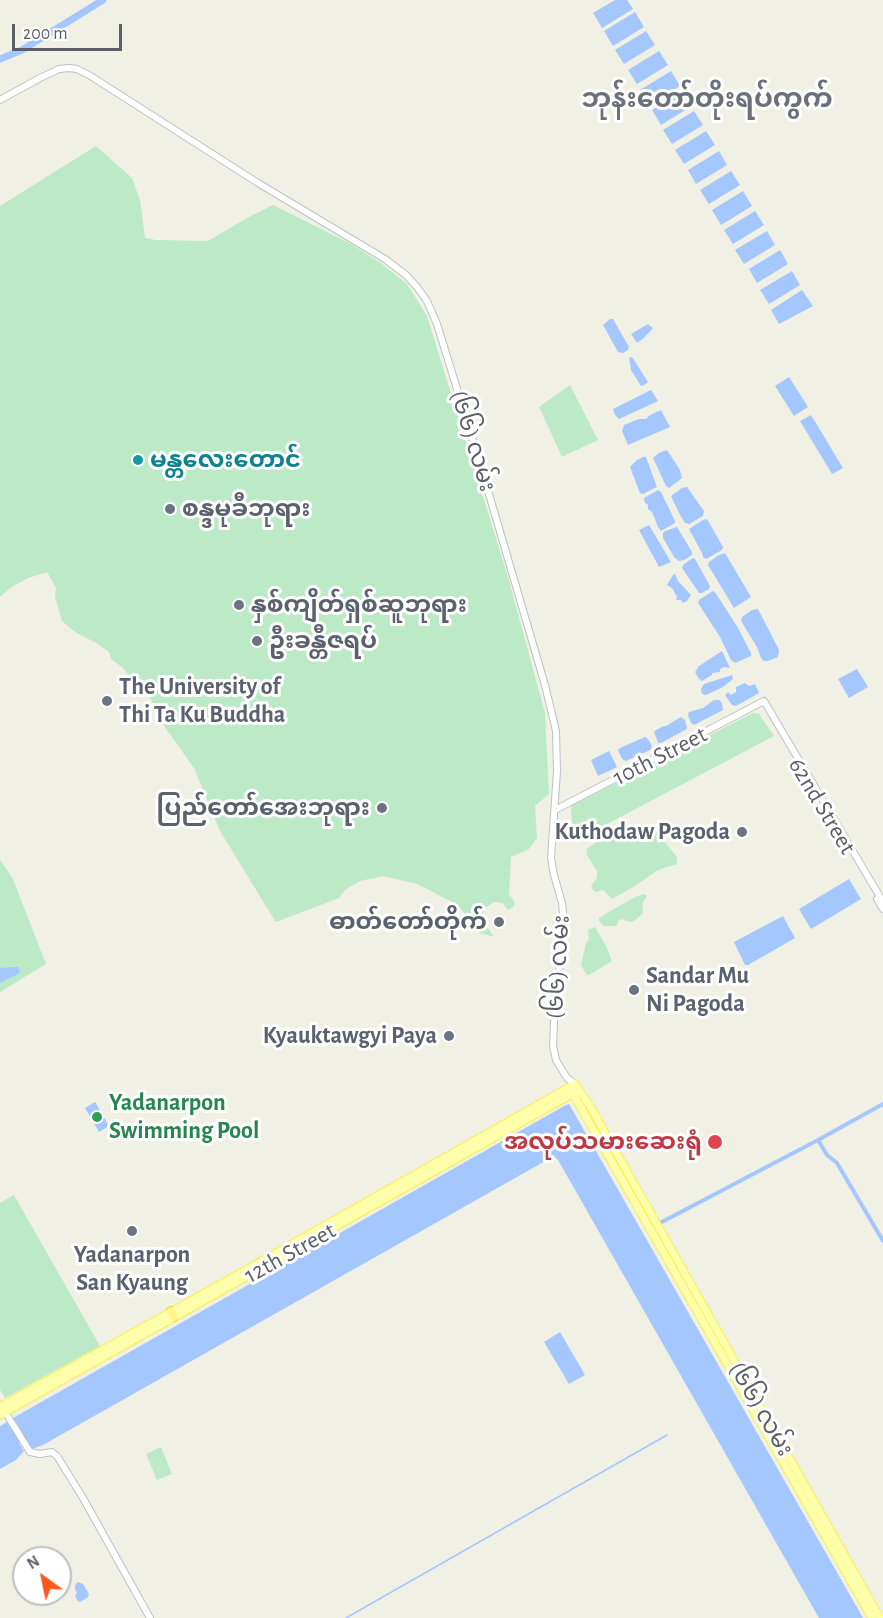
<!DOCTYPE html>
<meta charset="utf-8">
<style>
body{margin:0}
#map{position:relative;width:883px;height:1618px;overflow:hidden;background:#f0f0e4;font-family:"Alegreya Sans",sans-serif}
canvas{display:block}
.north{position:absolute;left:12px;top:1546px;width:60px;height:60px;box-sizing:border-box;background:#fff;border:2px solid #bebfc2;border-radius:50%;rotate:327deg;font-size:16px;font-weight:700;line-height:24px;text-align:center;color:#5c5e66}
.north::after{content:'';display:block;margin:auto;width:21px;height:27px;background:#fc581e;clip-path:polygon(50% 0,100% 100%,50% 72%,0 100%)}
.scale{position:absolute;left:12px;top:24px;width:110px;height:27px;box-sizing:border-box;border:3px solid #5c5e66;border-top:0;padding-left:8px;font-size:18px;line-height:21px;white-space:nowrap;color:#5c5e66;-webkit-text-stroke:4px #fff;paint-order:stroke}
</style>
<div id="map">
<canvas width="883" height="1618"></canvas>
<div class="north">N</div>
<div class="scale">200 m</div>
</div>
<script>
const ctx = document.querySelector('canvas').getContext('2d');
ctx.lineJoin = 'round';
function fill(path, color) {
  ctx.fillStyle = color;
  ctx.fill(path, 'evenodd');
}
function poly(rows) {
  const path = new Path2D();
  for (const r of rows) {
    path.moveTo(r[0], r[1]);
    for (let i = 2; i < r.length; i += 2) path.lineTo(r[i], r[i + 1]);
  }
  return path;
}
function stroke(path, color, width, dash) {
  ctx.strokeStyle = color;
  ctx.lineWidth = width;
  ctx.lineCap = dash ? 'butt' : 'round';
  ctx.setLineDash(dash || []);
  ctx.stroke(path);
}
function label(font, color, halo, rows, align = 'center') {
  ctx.font = font + ' "Alegreya Sans","Noto Sans Myanmar",sans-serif';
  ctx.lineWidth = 6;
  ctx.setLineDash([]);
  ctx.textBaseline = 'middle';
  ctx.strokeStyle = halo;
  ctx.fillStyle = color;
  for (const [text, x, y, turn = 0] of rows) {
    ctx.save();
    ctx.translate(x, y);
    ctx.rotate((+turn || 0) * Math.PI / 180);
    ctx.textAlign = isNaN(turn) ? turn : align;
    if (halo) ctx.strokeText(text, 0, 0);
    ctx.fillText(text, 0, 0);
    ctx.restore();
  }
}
fill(poly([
 [96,146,132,178,140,200,145,238,156,240,208,241,247,218,273,205,351,244,382,264,407,284,427,316,508,577,545,713,549,794,535,806,537,838,529,849,511,857,509,894,515,903,513,907,508,910,502,903,494,902,485,908,482,919,494,937,478,932,458,905,417,884,383,876,360,881,345,890,339,898,276,922,272,916,220,831,194,768,162,723,151,699,137,682,130,677,123,668,111,659,109,652,96,643,75,632,62,621,55,597,56,588,47,572,28,578,10,588,0,597,0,206],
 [570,385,598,440,562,457,539,407],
 [753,713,759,714,774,736,573,842,571,806],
 [654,829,677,857,677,864,658,870,635,886,612,899,603,890,596,892,591,888,593,883,597,878,597,871,587,855,586,849,607,836,613,836,618,840,630,835],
 [0,860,12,877,46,964,0,992],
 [644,894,647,896,642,904,643,910,642,914,634,921,630,922,621,919,618,921,617,926,604,926,599,921,599,918,609,912,635,897],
 [595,927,606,946,612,961,589,975,586,974,581,965,586,943,589,939,588,930],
 [14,1195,100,1346,5,1398,0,1390,0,1203],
 [161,1447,172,1474,157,1480,146,1454]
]), '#bdeac6');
fill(poly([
 [615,0,627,0,633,9,602,28,593,13],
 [635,12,644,27,613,46,604,31],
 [646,31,655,45,624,64,615,50],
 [659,51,668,65,637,84,628,70],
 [671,71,680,86,649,105,640,90],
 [683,91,692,106,661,125,652,110],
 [694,111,703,125,672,144,663,130],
 [706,131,715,145,684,164,675,150],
 [719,151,727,165,696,184,688,170],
 [731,171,740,185,709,204,700,190],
 [743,191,752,206,721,225,712,210],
 [755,211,764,225,733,244,724,230],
 [767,231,775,245,744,264,735,250],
 [780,250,788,264,757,283,749,269],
 [792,271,800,285,769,304,760,290],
 [802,290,813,306,779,324,771,310],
 [610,319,613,319,629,347,628,350,623,353,618,352,603,325],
 [648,324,653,328,644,338,637,343,631,334],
 [632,357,648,382,644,385,641,386,631,370,629,358],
 [789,377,808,407,794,416,775,386],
 [651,390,658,401,619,419,615,415,613,409],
 [661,410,670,427,628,445,622,431,624,425,639,419,646,419,650,415],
 [811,415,843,468,832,474,800,421],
 [667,450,680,470,682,478,669,488,666,486,653,458,659,453],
 [643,457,646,457,657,487,643,494,640,493,630,467,637,460],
 [687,487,704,511,703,516,689,524,685,523,680,515,671,496,682,488],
 [658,490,661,492,675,521,675,523,661,531,658,527,652,512,648,509,648,505,645,503,644,498],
 [707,519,723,547,722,550,706,559,703,557,702,553,689,529,703,520],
 [649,525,671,562,659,567,639,530],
 [677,527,692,552,692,555,684,560,679,561,674,557,663,538,663,533,665,531],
 [725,553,751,597,734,608,708,565,709,562,719,555],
 [693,558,695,559,710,586,709,589,702,593,699,593,682,568,684,564],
 [675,574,678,581,691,595,687,601,683,603,681,600,676,600,677,597,672,588,667,585,673,575],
 [713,591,715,592,738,628,751,653,751,656,735,663,731,660,720,637,698,603,699,600],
 [752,610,758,609,779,650,778,657,768,661,764,661,761,658,757,647,741,621,742,617],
 [722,651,730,668,724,667,720,669,720,672,712,673,712,675,702,681,699,679,695,672,699,666],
 [857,669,868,687,849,698,838,679],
 [732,675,733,679,723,687,706,695,702,694,701,689,704,684],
 [745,683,749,686,755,684,759,693,736,706,732,705,725,695,728,692,731,695,736,692,736,687],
 [714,700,720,700,722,704,723,710,694,725,691,723,688,715,689,712,703,708],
 [681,717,685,720,687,728,685,730,661,743,658,743,654,732,656,730,664,726,666,726],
 [645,737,647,738,650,742,652,747,650,750,626,761,622,759,618,750,620,748],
 [609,751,617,767,598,776,591,760],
 [849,879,861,899,811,929,799,909],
 [783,916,795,938,748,965,745,965,734,942],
 [16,967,18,967,20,972,18,974,0,983,0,968],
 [95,1102,109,1126,99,1132,85,1108],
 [569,1104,863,1618,819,1618,558,1160,554,1156,43,1445,32,1449,25,1439,19,1443,24,1451,16,1460,0,1469,0,1426,7,1422,14,1432,20,1428,13,1418,566,1105],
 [560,1332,585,1375,569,1384,544,1342],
 [78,1582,83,1584,89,1594,88,1597,80,1602,77,1600,75,1595,77,1593,75,1589,75,1585]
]), '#a5c7ff');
stroke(poly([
 [346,1618,667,1435]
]), '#a5c7ff', 1.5);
stroke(poly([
 [818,1140,827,1155,837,1163,883,1241],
 [660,1223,818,1140,883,1104]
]), '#a5c7ff', 4);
stroke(poly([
 [0,59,22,50,103,0]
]), '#a5c7ff', 7);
const secondary = poly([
 [0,100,40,78,59,69,69,68,77,69,89,75,258,183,385,259,406,275,417,287,427,301,437,324,479,460,545,685,556,731,557,771,551,858,554,875,562,903,564,924,554,1022,553,1046,556,1060,567,1078,575,1084],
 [555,810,764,701,883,902],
 [877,899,883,909],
 [7,1411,7,1415,30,1452,40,1454,52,1452,57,1456,83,1498,150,1618]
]);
const primary = poly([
 [572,1092,872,1618],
 [0,1407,248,1269,575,1084,591,1108,880,1618],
 [0,1415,579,1090]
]);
const highway = poly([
 [171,1311,174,1317]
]);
stroke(secondary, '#bec0c8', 8);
stroke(primary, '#ffee4e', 9);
stroke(highway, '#f4d400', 10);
stroke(secondary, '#fff', 6);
stroke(primary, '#fdffaa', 7);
stroke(highway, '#fff78c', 8);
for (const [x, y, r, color] of [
 [138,460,6,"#0f9aa8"],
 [170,509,6,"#6b7280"],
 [239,605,6,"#6b7280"],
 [257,641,6,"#6b7280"],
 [107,701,6,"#6b7280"],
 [382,808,6,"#6b7280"],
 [742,832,6,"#6b7280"],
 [499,922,6,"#6b7280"],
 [634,990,6,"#6b7280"],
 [449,1036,6,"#6b7280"],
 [97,1117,6,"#2e9e5b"],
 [715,1142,8,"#e0444e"],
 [132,1231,6,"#6b7280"]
]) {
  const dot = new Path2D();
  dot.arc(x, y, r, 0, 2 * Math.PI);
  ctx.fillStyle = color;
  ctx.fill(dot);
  stroke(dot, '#fff', 2);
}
label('24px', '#5c5e66', '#fff', [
 ["(၆၆) လမ်း",473,441,73],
 ["10th Street",660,756,-27],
 ["62nd Street",822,806,59],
 ["(၆၆) လမ်း",558,967,-86],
 ["12th Street",290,1253,-29],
 ["(၆၆) လမ်း",761,1409,60]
]);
label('bold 24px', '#0d838f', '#fff', [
 ["မန္တလေးတောင်",150,460]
], 'left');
label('bold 24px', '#5b616d', '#fff', [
 ["စန္ဒမုခီဘုရား",182,509],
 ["နှစ်ကျိတ်ရှစ်ဆူဘုရား",251,605],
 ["ဦးခန္တီဇရပ်",269,641],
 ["The University of",119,687],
 ["Thi Ta Ku Buddha",119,715],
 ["ပြည်တော်အေးဘုရား",370,808,"right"],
 ["Kuthodaw Pagoda",730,832,"right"],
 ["ဓာတ်တော်တိုက်",487,922,"right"],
 ["Sandar Mu",646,976],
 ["Ni Pagoda",646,1004],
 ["Kyauktawgyi Paya",437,1036,"right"],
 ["Yadanarpon",132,1255,"center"],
 ["San Kyaung",132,1283,"center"]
], 'left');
label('bold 24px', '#27864d', '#fff', [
 ["Yadanarpon",109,1103],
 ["Swimming Pool",109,1131]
], 'left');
label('bold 24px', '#be3a42', '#fff', [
 ["အလုပ်သမားဆေးရုံ",702,1142]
], 'right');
label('bold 27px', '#6c7078', '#fff', [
 ["ဘုန်းတော်တိုးရပ်ကွက်",707,99]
]);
</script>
